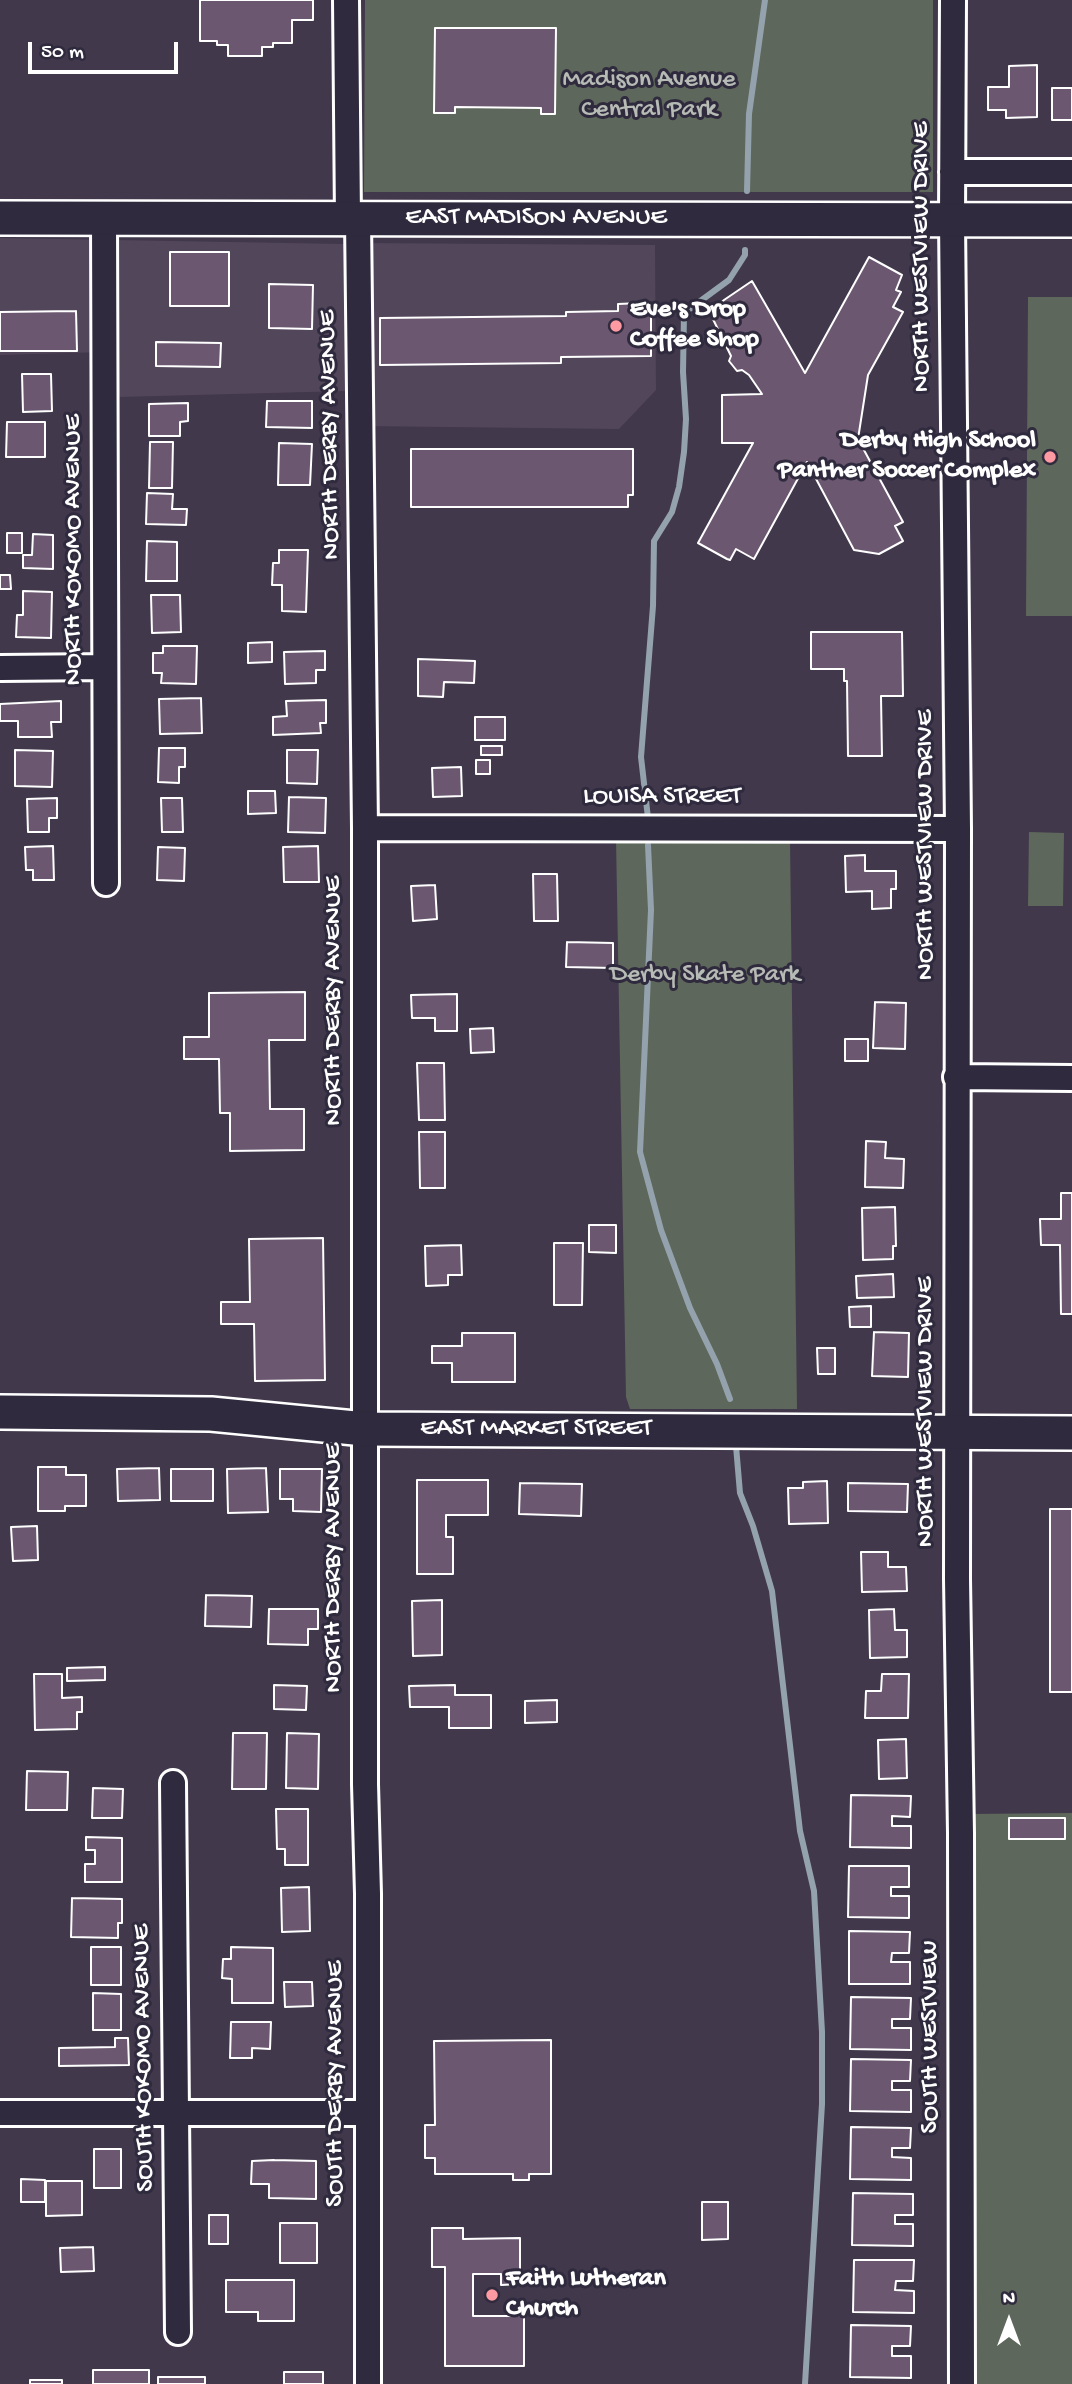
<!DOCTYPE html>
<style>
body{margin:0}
#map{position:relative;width:1072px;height:2384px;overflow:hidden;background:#41384c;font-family:"Gochi Hand",sans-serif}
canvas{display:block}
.north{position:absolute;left:974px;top:2286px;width:70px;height:70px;-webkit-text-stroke:5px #2f2a3d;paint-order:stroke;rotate:0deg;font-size:19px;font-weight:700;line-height:28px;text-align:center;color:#fff}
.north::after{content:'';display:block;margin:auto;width:24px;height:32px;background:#fff;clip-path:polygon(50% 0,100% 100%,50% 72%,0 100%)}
.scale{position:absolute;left:28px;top:42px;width:150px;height:32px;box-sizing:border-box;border:4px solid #fff;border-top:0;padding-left:9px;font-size:21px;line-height:24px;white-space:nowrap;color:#fff;-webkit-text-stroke:5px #2f2a3d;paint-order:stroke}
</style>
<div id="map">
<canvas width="1072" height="2384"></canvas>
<div class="north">N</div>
<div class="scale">50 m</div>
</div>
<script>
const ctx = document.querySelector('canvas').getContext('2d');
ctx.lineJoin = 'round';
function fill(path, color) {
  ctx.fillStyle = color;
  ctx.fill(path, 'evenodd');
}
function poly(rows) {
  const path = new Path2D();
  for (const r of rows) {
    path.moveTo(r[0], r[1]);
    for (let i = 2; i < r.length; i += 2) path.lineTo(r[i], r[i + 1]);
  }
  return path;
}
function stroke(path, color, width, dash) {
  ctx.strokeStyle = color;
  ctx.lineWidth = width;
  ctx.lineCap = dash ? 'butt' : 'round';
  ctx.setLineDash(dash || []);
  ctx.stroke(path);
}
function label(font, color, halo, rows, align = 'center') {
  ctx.font = font + ' "Gochi Hand",sans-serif';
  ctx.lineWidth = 6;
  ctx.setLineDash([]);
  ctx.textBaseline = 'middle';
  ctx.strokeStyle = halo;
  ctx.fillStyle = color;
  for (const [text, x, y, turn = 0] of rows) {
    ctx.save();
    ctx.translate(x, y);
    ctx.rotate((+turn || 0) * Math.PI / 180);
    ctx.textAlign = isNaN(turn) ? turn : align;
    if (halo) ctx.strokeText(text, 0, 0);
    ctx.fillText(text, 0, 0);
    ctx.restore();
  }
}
fill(poly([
 [0,238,344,244,345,391,120,397,104,352,0,355],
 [359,243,655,245,656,390,619,429,361,426]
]), '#52465a');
fill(poly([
 [365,0,933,0,933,192,364,192],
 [1028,297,1072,297,1072,616,1026,616],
 [1029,832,1064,833,1063,906,1028,906],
 [616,839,790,840,797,1409,630,1409,626,1397],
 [1072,1813,1072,2384,971,2384,970,1814]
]), '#5e675b');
stroke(poly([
 [747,191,749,114,765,0],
 [648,818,641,757,653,606,654,541,672,512,679,487,684,452,686,419,683,372,684,313,729,280,745,255,745,250],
 [648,845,651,910,640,1152,661,1230,690,1308,717,1364,730,1399],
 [736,1446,740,1493,753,1526,772,1591,800,1831,814,1891,822,2032,822,2104,805,2384]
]), '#94a2ad', 6);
const building = poly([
 [200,0,313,0,313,20,292,20,292,43,273,43,273,47,262,47,262,56,228,56,228,45,217,45,217,41,200,41,200,0],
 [435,28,556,28,555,114,541,114,541,108,455,107,455,113,434,113,435,28],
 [1037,65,1037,117,1006,118,1006,110,988,110,988,87,1009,87,1009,66,1037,65],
 [1052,88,1072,88,1072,120,1052,120,1052,88],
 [170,252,229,252,229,306,170,306,170,252],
 [869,257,902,275,896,290,901,292,893,307,903,312,868,375,858,439,903,522,895,526,903,541,879,554,854,550,807,462,754,559,736,549,730,560,727,559,698,543,753,443,722,443,722,395,762,394,749,375,742,370,737,371,729,361,731,356,710,313,724,300,752,281,805,373,869,257],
 [269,284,313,285,312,329,269,328,269,284],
 [641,303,641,306,651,306,651,356,561,357,561,363,380,365,380,318,566,316,566,312,618,311,618,304,641,303],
 [76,311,77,351,0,351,0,312,76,311],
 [156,342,221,343,220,367,156,366,156,342],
 [22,374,51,374,52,411,23,412,22,374],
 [267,401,312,401,312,428,266,427,267,401],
 [188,403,188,421,180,422,180,436,149,436,149,404,188,403],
 [7,422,45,422,45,457,6,457,7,422],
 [150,442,173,442,172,488,149,488,150,442],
 [279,443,312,444,310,485,278,485,279,443],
 [411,449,633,449,633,495,628,495,628,507,411,507,411,449],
 [147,493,173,494,172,509,187,509,186,525,146,524,147,493],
 [7,533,22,533,22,553,7,553,7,533],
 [33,534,53,535,53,569,23,568,23,555,32,555,33,534],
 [147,541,177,542,177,581,146,581,147,541],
 [279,550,308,550,306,612,282,611,282,585,272,585,273,563,279,563,279,550],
 [0,575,10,575,11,589,0,589,0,575],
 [23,591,52,592,51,638,16,637,17,615,23,615,23,591],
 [151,595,180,595,181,632,152,633,151,595],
 [811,632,902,632,903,696,881,696,882,756,848,756,847,681,844,681,844,669,811,669,811,632],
 [272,642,272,662,248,663,248,643,272,642],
 [163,646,197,646,196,684,161,683,162,673,153,673,153,653,163,653,163,646],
 [325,651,325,670,316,670,316,683,285,684,284,652,325,651],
 [418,659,475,661,474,683,444,682,443,697,418,696,418,659],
 [201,698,202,733,160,734,159,699,201,698],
 [326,700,326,723,320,723,321,733,273,735,273,717,287,716,286,701,326,700],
 [61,701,61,722,51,722,52,737,18,737,18,721,0,721,0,704,61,701],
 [475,717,505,717,505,740,475,740,475,717],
 [481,746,502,746,502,755,481,755,481,746],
 [159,748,185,748,185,767,179,767,179,783,158,782,159,748],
 [15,750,53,751,52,787,15,786,15,750],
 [287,750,318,750,317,784,287,783,287,750],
 [476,760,490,760,490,774,476,774,476,760],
 [461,767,462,796,433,797,432,768,461,767],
 [248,791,275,791,276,813,248,814,248,791],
 [289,797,326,798,325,833,288,832,289,797],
 [57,798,57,818,49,818,49,832,28,832,27,799,57,798],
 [161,798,182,798,183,832,162,832,161,798],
 [53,846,54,880,33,880,33,870,26,870,25,847,53,846],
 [318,846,319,882,284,882,283,847,318,846],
 [158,847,185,848,184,881,157,880,158,847],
 [865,855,865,871,896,871,896,889,891,889,891,908,872,909,872,891,846,892,845,856,865,855],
 [533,874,557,874,558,921,534,921,533,874],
 [435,885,437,919,413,921,411,886,435,885],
 [567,942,613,943,613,968,566,967,567,942],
 [305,992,305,1040,269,1040,270,1109,304,1109,304,1150,230,1151,230,1113,220,1113,219,1059,184,1059,184,1037,209,1037,209,993,305,992],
 [457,994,457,1031,435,1031,435,1018,412,1018,411,995,457,994],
 [875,1002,906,1003,905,1049,873,1048,875,1002],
 [493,1028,494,1052,471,1053,470,1029,493,1028],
 [845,1039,868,1039,868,1061,845,1061,845,1039],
 [417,1063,444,1063,445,1120,419,1120,417,1063],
 [419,1132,445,1132,445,1188,420,1188,419,1132],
 [866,1141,886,1142,885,1158,904,1159,903,1188,865,1187,866,1141],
 [1061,1193,1072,1193,1072,1314,1061,1314,1060,1245,1041,1245,1040,1219,1061,1219,1061,1193],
 [895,1207,896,1246,893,1246,893,1259,863,1260,862,1208,895,1207],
 [589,1225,616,1225,616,1253,589,1252,589,1225],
 [323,1238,325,1380,255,1381,254,1324,221,1324,221,1302,250,1302,249,1239,323,1238],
 [554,1243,583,1243,582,1305,554,1305,554,1243],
 [461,1245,462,1275,448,1275,448,1285,426,1286,425,1246,461,1245],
 [893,1274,894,1297,857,1298,856,1276,893,1274],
 [871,1306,871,1327,850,1327,849,1307,871,1306],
 [874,1332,909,1333,908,1377,872,1376,874,1332],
 [462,1333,515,1333,515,1382,452,1382,452,1363,432,1363,432,1346,462,1346,462,1333],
 [817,1348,835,1348,835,1374,818,1374,817,1348],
 [38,1467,66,1467,66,1475,86,1475,86,1506,65,1506,65,1511,38,1511,38,1467],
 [159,1468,160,1500,118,1501,117,1469,159,1468],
 [266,1468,268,1512,228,1513,227,1469,266,1468],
 [171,1469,213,1469,213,1501,171,1501,171,1469],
 [280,1469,322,1469,321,1512,293,1511,293,1499,280,1499,280,1469],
 [417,1480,488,1480,488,1515,446,1515,446,1537,453,1537,453,1574,417,1574,417,1480],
 [827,1481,828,1523,789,1524,788,1488,803,1488,803,1482,827,1481],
 [520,1483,582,1484,581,1516,519,1514,520,1483],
 [848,1483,908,1484,907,1512,848,1511,848,1483],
 [1050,1509,1072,1509,1072,1692,1050,1692,1050,1509],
 [37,1526,38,1560,13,1561,11,1527,37,1526],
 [861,1552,888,1552,888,1567,906,1567,907,1591,862,1592,861,1552],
 [206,1595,252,1596,251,1627,205,1626,206,1595],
 [442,1600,442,1655,413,1656,412,1601,442,1600],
 [269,1609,318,1609,318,1629,308,1629,308,1645,268,1644,269,1609],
 [894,1609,895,1630,907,1630,907,1657,870,1658,869,1610,894,1609],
 [105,1667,105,1680,67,1681,67,1668,105,1667],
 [34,1674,62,1674,62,1698,82,1697,82,1712,77,1712,77,1729,35,1730,34,1674],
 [882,1674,909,1674,908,1718,865,1718,866,1691,881,1691,882,1674],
 [274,1685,307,1686,306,1710,274,1709,274,1685],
 [455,1685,455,1695,491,1695,491,1728,449,1728,449,1707,410,1707,409,1686,455,1685],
 [557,1700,557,1722,525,1723,525,1701,557,1700],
 [233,1733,267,1733,266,1789,232,1789,233,1733],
 [287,1733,319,1734,318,1789,286,1788,287,1733],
 [906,1739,907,1778,879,1779,878,1740,906,1739],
 [27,1771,68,1772,67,1810,26,1810,27,1771],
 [93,1788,123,1789,122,1818,92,1818,93,1788],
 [851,1795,911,1796,910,1817,892,1816,892,1826,911,1826,911,1848,850,1847,851,1795],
 [276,1809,308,1809,308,1865,285,1865,285,1849,277,1849,276,1809],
 [1009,1818,1065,1818,1065,1839,1009,1839,1009,1818],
 [86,1837,122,1838,122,1882,85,1882,85,1864,95,1864,95,1850,86,1850,86,1837],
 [849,1866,909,1866,909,1887,891,1887,891,1896,909,1896,909,1918,848,1917,849,1866],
 [309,1887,310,1931,282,1932,281,1888,309,1887],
 [72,1898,122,1899,122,1923,118,1923,118,1938,71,1937,72,1898],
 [849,1931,910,1932,909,1953,892,1953,891,1962,910,1962,910,1984,849,1984,849,1931],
 [91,1947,121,1947,121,1985,91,1985,91,1947],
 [231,1947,273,1948,273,2003,232,2003,232,1979,222,1978,223,1959,231,1959,231,1947],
 [284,1982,312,1982,313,2006,285,2007,284,1982],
 [93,1993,121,1994,121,2030,93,2030,93,1993],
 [851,1997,911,1998,910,2019,892,2019,892,2028,911,2028,911,2050,850,2049,851,1997],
 [231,2022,271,2022,270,2049,252,2048,252,2058,230,2058,231,2022],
 [115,2038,128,2038,129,2065,59,2066,59,2048,115,2047,115,2038],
 [551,2040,551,2174,529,2174,529,2180,513,2180,513,2174,435,2174,435,2158,425,2158,425,2125,435,2125,434,2041,551,2040],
 [851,2059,911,2060,910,2081,892,2081,892,2090,911,2090,911,2112,850,2111,851,2059],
 [851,2127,911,2128,910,2148,892,2148,892,2157,911,2158,911,2180,850,2179,851,2127],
 [94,2149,121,2149,121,2188,94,2188,94,2149],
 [274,2160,316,2161,316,2199,269,2198,269,2184,251,2184,252,2161,274,2160],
 [21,2179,45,2180,45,2202,21,2202,21,2179],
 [46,2181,82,2181,82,2215,46,2216,46,2181],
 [853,2193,913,2194,913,2215,895,2215,895,2224,913,2224,913,2246,852,2245,853,2193],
 [702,2202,728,2202,728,2239,702,2240,702,2202],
 [209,2215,228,2215,228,2244,209,2244,209,2215],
 [280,2223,317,2223,317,2263,280,2263,280,2223],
 [432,2228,463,2228,463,2239,520,2238,520,2284,501,2285,501,2274,473,2274,473,2316,524,2316,524,2366,445,2366,445,2267,432,2267,432,2228],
 [93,2247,94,2271,61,2272,60,2248,93,2247],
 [854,2260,914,2260,913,2281,896,2281,895,2290,914,2291,914,2313,853,2312,854,2260],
 [226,2280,294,2280,294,2321,258,2321,258,2312,226,2312,226,2280],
 [851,2325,911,2326,910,2346,892,2346,892,2356,911,2356,911,2378,850,2377,851,2325],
 [93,2370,149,2370,149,2384,93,2384,93,2370],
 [284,2372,323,2372,323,2384,284,2384,284,2372],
 [158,2377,205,2377,205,2384,158,2384,158,2377],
 [30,2380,62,2380,62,2384,30,2384,30,2380]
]);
fill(building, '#6b5870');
stroke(building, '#fff', 2);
const street = poly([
 [346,0,348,219],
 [953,0,952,220,958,829,957,1579,961,1833,962,2384],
 [952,172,1072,172],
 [104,218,106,883],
 [358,219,365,828,365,1784,368,1894,368,2384],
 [0,668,105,667],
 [365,828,958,829],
 [956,1077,1072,1078],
 [173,1783,178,2332],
 [0,2113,366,2113]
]);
const secondary = poly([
 [0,218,1072,220],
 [0,1412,211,1414,365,1429,1072,1433]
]);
stroke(street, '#fff', 30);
stroke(secondary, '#fff', 38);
stroke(street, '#2f2a3d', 24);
stroke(secondary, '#2f2a3d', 33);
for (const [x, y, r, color] of [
 [616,326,7,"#ff9aa2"],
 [1050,457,7,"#ff9aa2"],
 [492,2295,7,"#ff9aa2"]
]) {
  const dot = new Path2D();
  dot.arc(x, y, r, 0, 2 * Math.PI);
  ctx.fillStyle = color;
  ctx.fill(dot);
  stroke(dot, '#2f2a3d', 2.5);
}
label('26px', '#b7bbb5', '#2f2a3d', [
 ["Madison Avenue",649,81],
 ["Central Park",649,111],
 ["Derby Skate Park",705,976]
]);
label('26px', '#fff', '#2f2a3d', [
 ["EAST MADISON AVENUE",536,219],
 ["NORTH WESTVIEW DRIVE",923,257,-90],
 ["NORTH DERBY AVENUE",331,435,-91],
 ["NORTH KOKOMO AVENUE",75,550,-90],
 ["LOUISA STREET",662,798],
 ["NORTH WESTVIEW DRIVE",927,845,-90],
 ["NORTH DERBY AVENUE",335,1001,-90],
 ["NORTH WESTVIEW DRIVE",927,1412,-90],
 ["EAST MARKET STREET",536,1430],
 ["NORTH DERBY AVENUE",335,1568,-90],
 ["SOUTH WESTVIEW",932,2037,-90],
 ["SOUTH KOKOMO AVENUE",145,2058,-91],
 ["SOUTH DERBY AVENUE",337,2084,-90]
]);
label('bold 26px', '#fff', '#2f2a3d', [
 ["Eve's Drop",630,311],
 ["Coffee Shop",630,341],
 ["Derby High School",1036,442,"right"],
 ["Panther Soccer Complex",1036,472,"right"],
 ["Faith Lutheran",506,2280],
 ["Church",506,2310]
], 'left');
</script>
